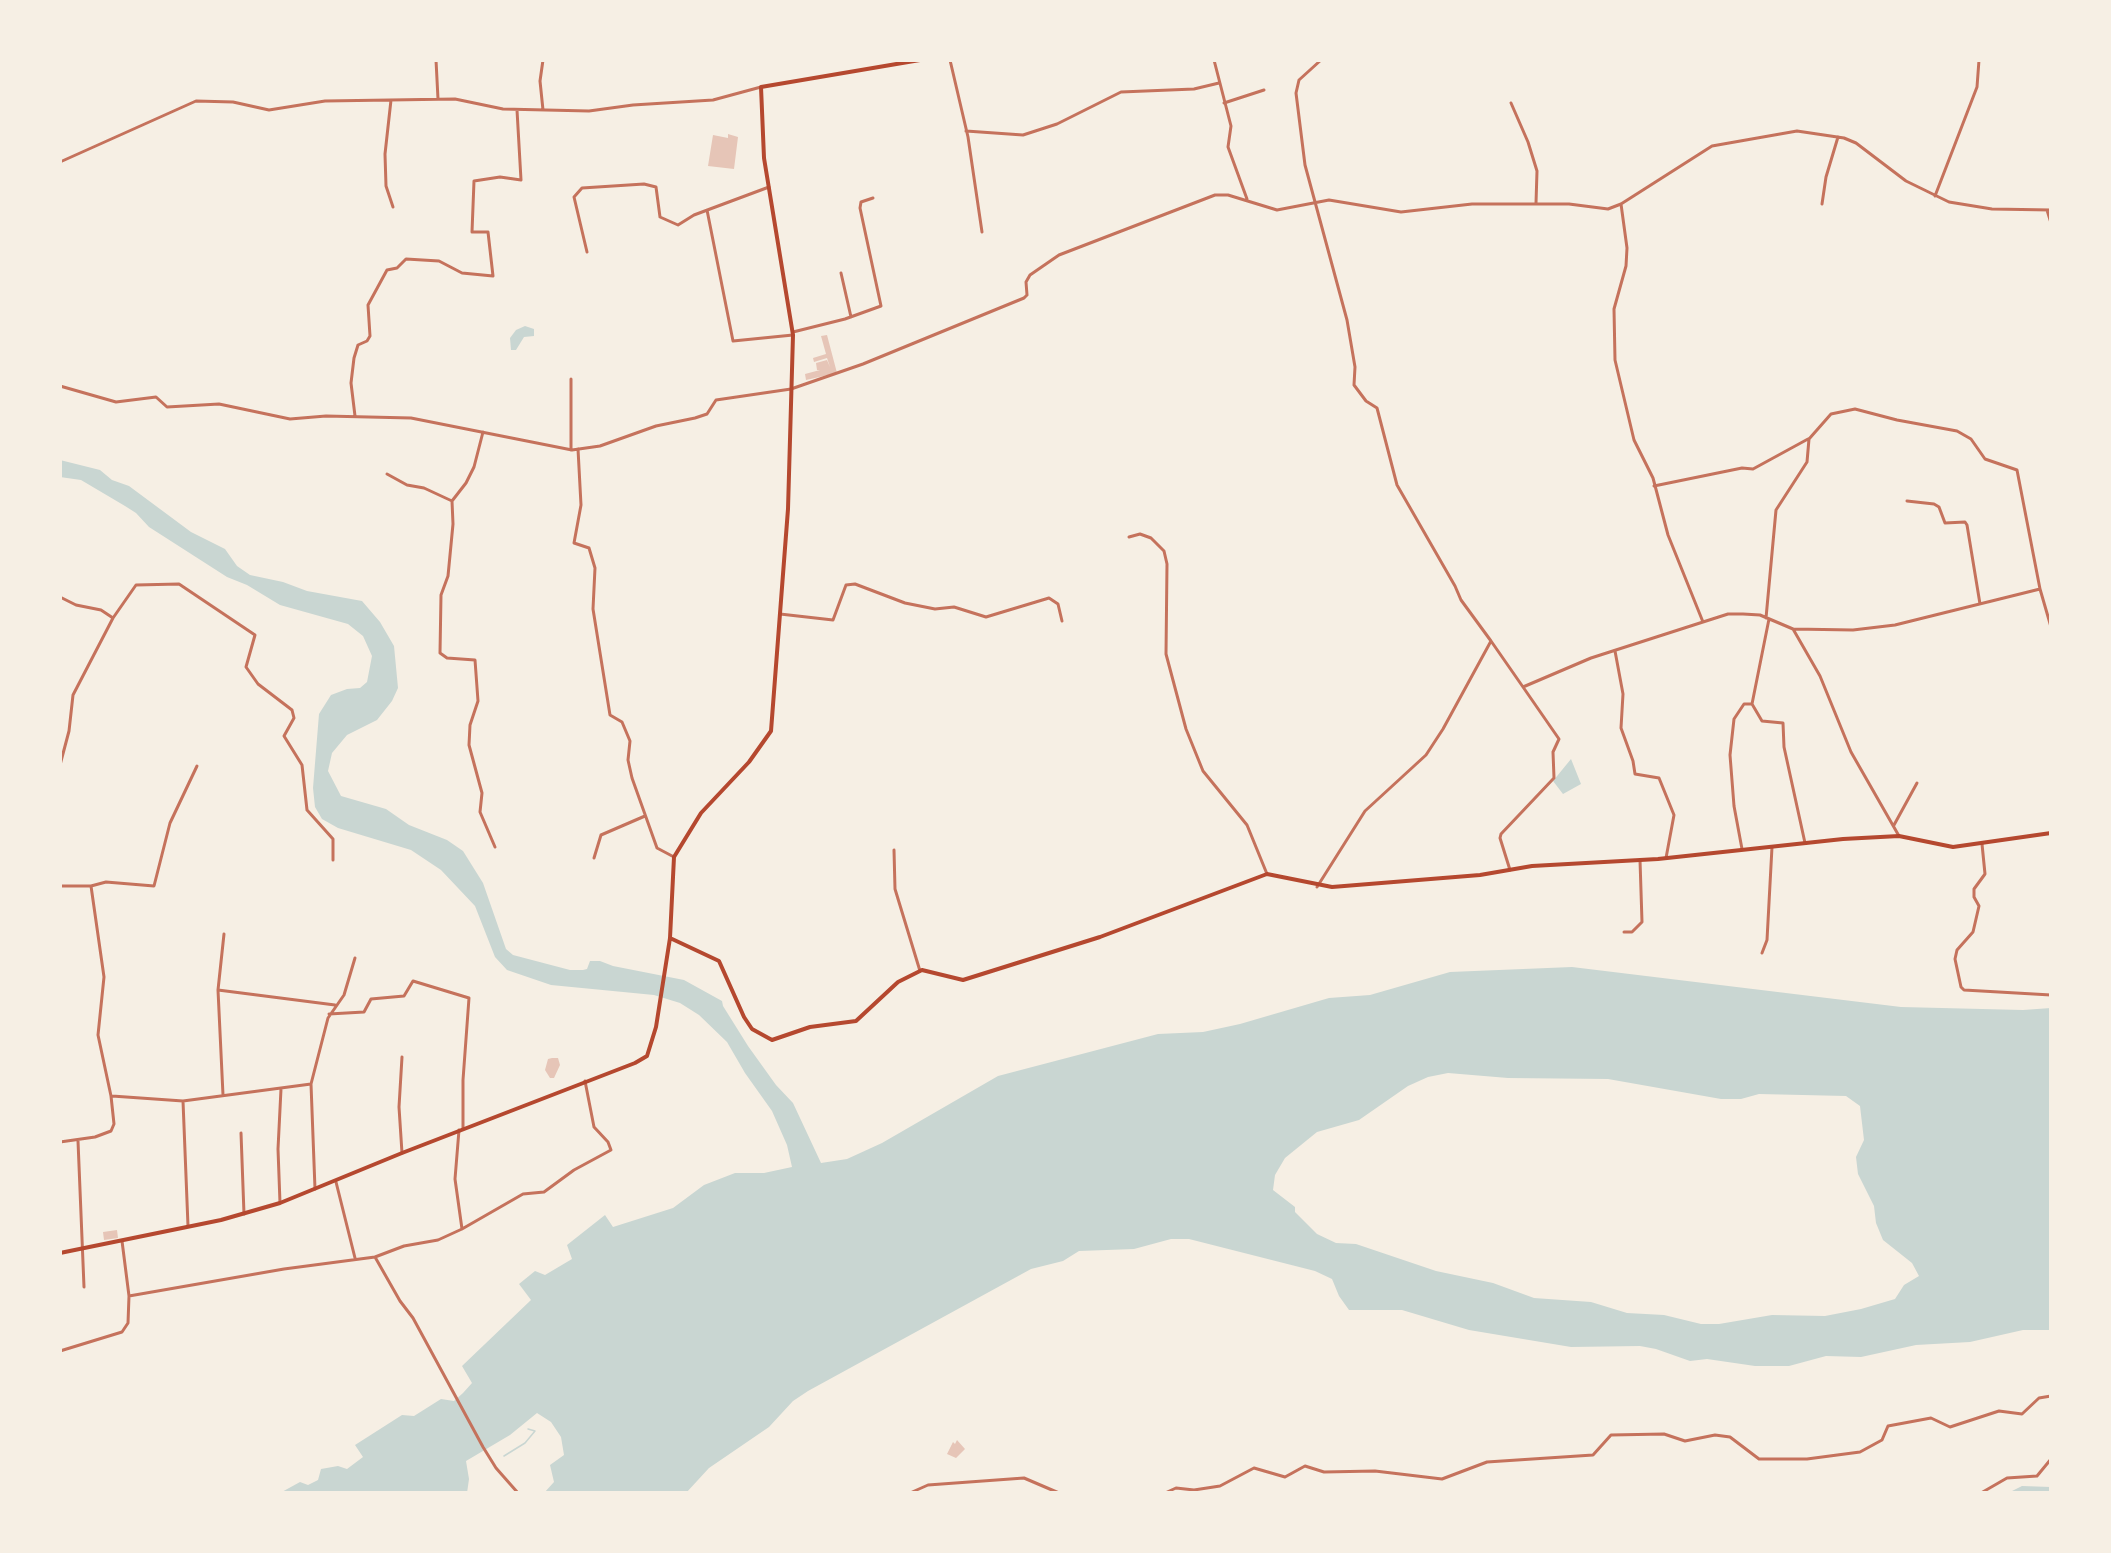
<!DOCTYPE html>
<style>
body{margin:0}
#map{position:relative;width:2111px;height:1553px;overflow:hidden;background:#f6efe4;font-family:"Sofia Sans Condensed",sans-serif}
canvas{display:block}
.frame{position:absolute;inset:0;border:62px solid #f6efe4;pointer-events:none}
</style>
<div id="map">
<canvas width="2111" height="1553"></canvas>
<div class="frame"></div>
</div>
<script>
const ctx = document.querySelector('canvas').getContext('2d');
ctx.lineJoin = 'round';
function fill(path, color) {
  ctx.fillStyle = color;
  ctx.fill(path, 'evenodd');
}
function poly(rows) {
  const path = new Path2D();
  for (const r of rows) {
    path.moveTo(r[0], r[1]);
    for (let i = 2; i < r.length; i += 2) path.lineTo(r[i], r[i + 1]);
  }
  return path;
}
function stroke(path, color, width, dash) {
  ctx.strokeStyle = color;
  ctx.lineWidth = width;
  ctx.lineCap = dash ? 'butt' : 'round';
  ctx.setLineDash(dash || []);
  ctx.stroke(path);
}
fill(poly([
 [525,326,534,329,534,336,524,337,516,350,511,350,510,338,516,330],
 [60,460,100,470,112,480,129,486,191,532,225,549,237,566,250,575,283,582,307,591,362,601,380,622,394,646,398,688,392,701,377,720,347,735,332,753,328,771,341,796,386,809,409,825,447,840,463,851,483,883,506,949,513,955,570,970,583,970,587,969,590,961,600,961,613,966,684,980,722,1001,723,1006,748,1046,776,1085,793,1103,821,1163,847,1159,882,1143,998,1076,1158,1034,1203,1032,1240,1024,1329,998,1370,995,1450,972,1572,967,1901,1007,2023,1010,2051,1008,2051,1330,2023,1330,1970,1342,1916,1345,1861,1357,1826,1356,1789,1366,1755,1366,1707,1359,1690,1361,1656,1349,1640,1346,1571,1347,1469,1330,1402,1310,1349,1310,1339,1296,1332,1279,1315,1271,1189,1239,1171,1239,1134,1249,1079,1251,1063,1261,1031,1269,808,1391,793,1401,769,1427,709,1468,686,1493,544,1493,554,1482,550,1465,564,1455,561,1437,551,1422,537,1413,510,1435,466,1461,469,1479,467,1493,280,1493,300,1482,308,1485,318,1480,321,1469,338,1466,347,1469,363,1457,355,1445,402,1415,414,1416,441,1399,454,1401,463,1393,472,1383,462,1366,531,1300,519,1284,535,1271,545,1275,572,1259,567,1245,605,1215,613,1227,673,1208,704,1185,735,1173,764,1173,792,1167,787,1145,772,1111,745,1073,727,1042,699,1015,680,1003,654,995,551,985,507,970,495,957,475,906,441,870,411,850,338,828,322,819,315,807,313,788,319,714,331,695,347,689,360,688,367,682,372,656,363,636,348,624,280,605,247,585,227,577,149,527,136,513,125,506,81,480,60,477],
 [1448,1073,1508,1078,1608,1079,1721,1099,1741,1099,1759,1094,1846,1096,1860,1106,1864,1140,1856,1157,1858,1174,1874,1206,1876,1223,1883,1240,1912,1263,1919,1276,1904,1285,1895,1299,1861,1309,1825,1316,1772,1315,1719,1324,1701,1324,1664,1315,1627,1313,1591,1302,1534,1298,1493,1283,1436,1271,1356,1244,1336,1243,1317,1234,1295,1212,1295,1207,1273,1190,1275,1175,1285,1158,1317,1132,1359,1120,1408,1086,1428,1077],
 [1571,759,1581,784,1563,794,1553,781],
 [2022,1486,2051,1487,2051,1493,2008,1493]
]), '#c9d6d2');
stroke(poly([
 [504,1456,525,1443,535,1431,528,1429]
]), '#c9d6d2', 1.5);
fill(poly([
 [728,134,738,137,734,169,708,166,713,135,728,138],
 [827,335,837,373,806,380,805,374,820,370,817,370,816,363,827,360,830,367,827,358,814,362,813,358,826,354,821,336],
 [552,1058,558,1058,560,1065,554,1078,550,1078,545,1070,548,1059],
 [117,1230,118,1238,104,1240,103,1232],
 [957,1440,965,1449,956,1458,947,1454,953,1442,955,1444]
]), '#e6c5b7');
stroke(poly([
 [436,60,438,99],
 [543,60,540,81,543,110],
 [950,60,968,137,982,232],
 [1214,60,1231,126,1228,147,1247,199],
 [1321,60,1299,80,1296,93,1305,165,1347,320,1355,367,1354,385,1366,401,1377,408,1397,485,1455,586,1461,600,1491,641],
 [391,100,385,154,386,186,393,207],
 [1224,103,1264,90],
 [1511,103,1528,142,1537,171,1536,203],
 [966,131,1023,135,1057,124,1121,92,1194,89,1219,83],
 [60,162,196,101,233,102,269,110,325,101,455,99,503,109,589,111,633,105,713,100,761,87],
 [1935,196,1977,87,1979,60],
 [1621,204,1627,248,1626,266,1614,309,1615,360,1634,440,1653,478,1668,535,1703,622,1728,614,1743,614,1760,615,1793,629,1820,676,1851,752,1899,836],
 [1822,204,1826,177,1838,137],
 [707,210,733,341,793,335],
 [2047,210,2051,223],
 [587,252,574,197,582,188,644,184,656,187,660,217,678,225,694,215,769,187],
 [841,273,851,317],
 [2051,294,2051,312],
 [793,332,845,319,881,306,860,208,861,202,873,198],
 [60,386,116,402,156,397,167,407,219,404,290,419,326,416,411,418,572,450,600,446,656,426,695,418,707,414,716,400,791,389,863,364,1024,298,1027,295,1026,282,1030,275,1059,255,1215,195,1228,195,1277,210,1329,200,1401,212,1472,204,1569,204,1608,209,1621,204,1712,146,1797,131,1844,138,1856,143,1906,181,1949,202,1992,209,2051,210],
 [355,416,351,383,354,358,358,345,367,341,370,336,368,305,387,270,397,268,406,259,439,261,462,273,493,276,488,232,472,232,474,181,500,177,521,180,517,110],
 [578,449,581,505,574,543,589,548,595,568,593,609,610,715,622,722,630,741,628,760,632,778,657,848,674,857],
 [571,450,571,379],
 [387,474,407,485,424,488,452,501,466,483,474,467,483,432],
 [1654,486,1742,468,1753,469,1808,439],
 [452,501,453,524,448,576,441,595,440,653,447,658,475,660,478,701,470,725,469,745,482,793,480,812,495,847],
 [1907,501,1934,504,1939,507,1945,523,1965,522,1967,525,1980,604],
 [1129,537,1140,534,1151,538,1164,551,1167,564,1166,654,1186,729,1203,771,1247,825,1267,874],
 [60,597,76,605,101,610,113,618],
 [780,614,833,620,846,585,855,584,905,603,935,609,954,607,986,617,1049,598,1058,604,1062,621],
 [1766,618,1776,510,1807,462,1809,439,1831,414,1855,409,1897,420,1957,431,1971,439,1985,459,2017,470,2040,589],
 [1793,629,1853,630,1895,625,2040,589,2051,627],
 [1615,651,1623,694,1621,728,1633,761,1635,774,1659,778,1674,815,1666,858],
 [1752,704,1769,619],
 [60,765,69,731,73,695,113,618,136,585,179,584,255,635,246,667,258,684,292,710,294,718,284,736,302,765,307,810,333,839,333,860],
 [1894,825,1917,783],
 [1982,844,1985,874,1974,889,1974,897,1979,906,1973,932,1957,950,1955,959,1961,987,1964,990,2051,995],
 [1742,849,1734,806,1730,755,1734,719,1744,704,1752,704,1762,721,1783,723,1784,747,1805,843],
 [894,850,895,889,920,971],
 [594,858,601,835,645,816],
 [1510,870,1500,838,1501,834,1554,778,1553,752,1559,739,1523,687],
 [60,886,91,886,104,977,98,1035,111,1096,114,1124,111,1131,95,1137,60,1142],
 [91,886,106,882,154,886,170,823,197,766],
 [1317,887,1365,811,1426,755,1443,729,1491,641,1523,687,1591,658,1703,622],
 [1624,932,1632,932,1642,922,1640,860],
 [1762,953,1767,940,1772,847],
 [218,990,335,1005],
 [329,1014,364,1012,371,999,404,996,413,981,469,998,463,1080,463,1129],
 [402,1057,399,1107,402,1153],
 [311,1084,315,1189],
 [223,1095,218,990,224,934],
 [112,1096,183,1101,188,1226],
 [183,1101,311,1084,328,1018,344,995,355,958],
 [241,1133,244,1214],
 [78,1141,84,1287],
 [336,1182,355,1258],
 [280,1203,278,1149,281,1089],
 [462,1229,523,1194,544,1192,574,1170,611,1150,608,1142,594,1127,585,1081],
 [122,1241,129,1296],
 [375,1257,404,1246,438,1240,462,1229,455,1179,459,1130],
 [60,1351,122,1332,128,1323,129,1296,284,1269,375,1257,400,1301,413,1318,483,1447,496,1468,518,1493],
 [910,1493,928,1485,1024,1478,1059,1493],
 [1165,1493,1176,1488,1194,1490,1220,1486,1254,1468,1285,1477,1305,1466,1324,1472,1375,1471,1442,1479,1487,1462,1593,1455,1611,1435,1664,1434,1685,1441,1715,1435,1730,1437,1759,1459,1807,1459,1860,1452,1882,1440,1888,1426,1931,1418,1950,1427,1999,1411,2022,1414,2039,1398,2051,1396],
 [1981,1493,2007,1478,2037,1476,2051,1459]
]), '#c5725c', 3);
stroke(poly([
 [670,938,719,961,744,1017,752,1029,772,1040,810,1027,856,1021,898,982,922,970,963,980,1100,937,1267,874,1332,887,1480,875,1532,866,1658,859,1843,839,1899,836,1953,847,2051,833],
 [60,1253,221,1220,280,1203,402,1153,635,1063,647,1056,656,1027,670,938,674,857,701,813,749,762,771,731,788,509,793,335,764,158,761,87,920,60]
]), '#b5482f', 4);
</script>
